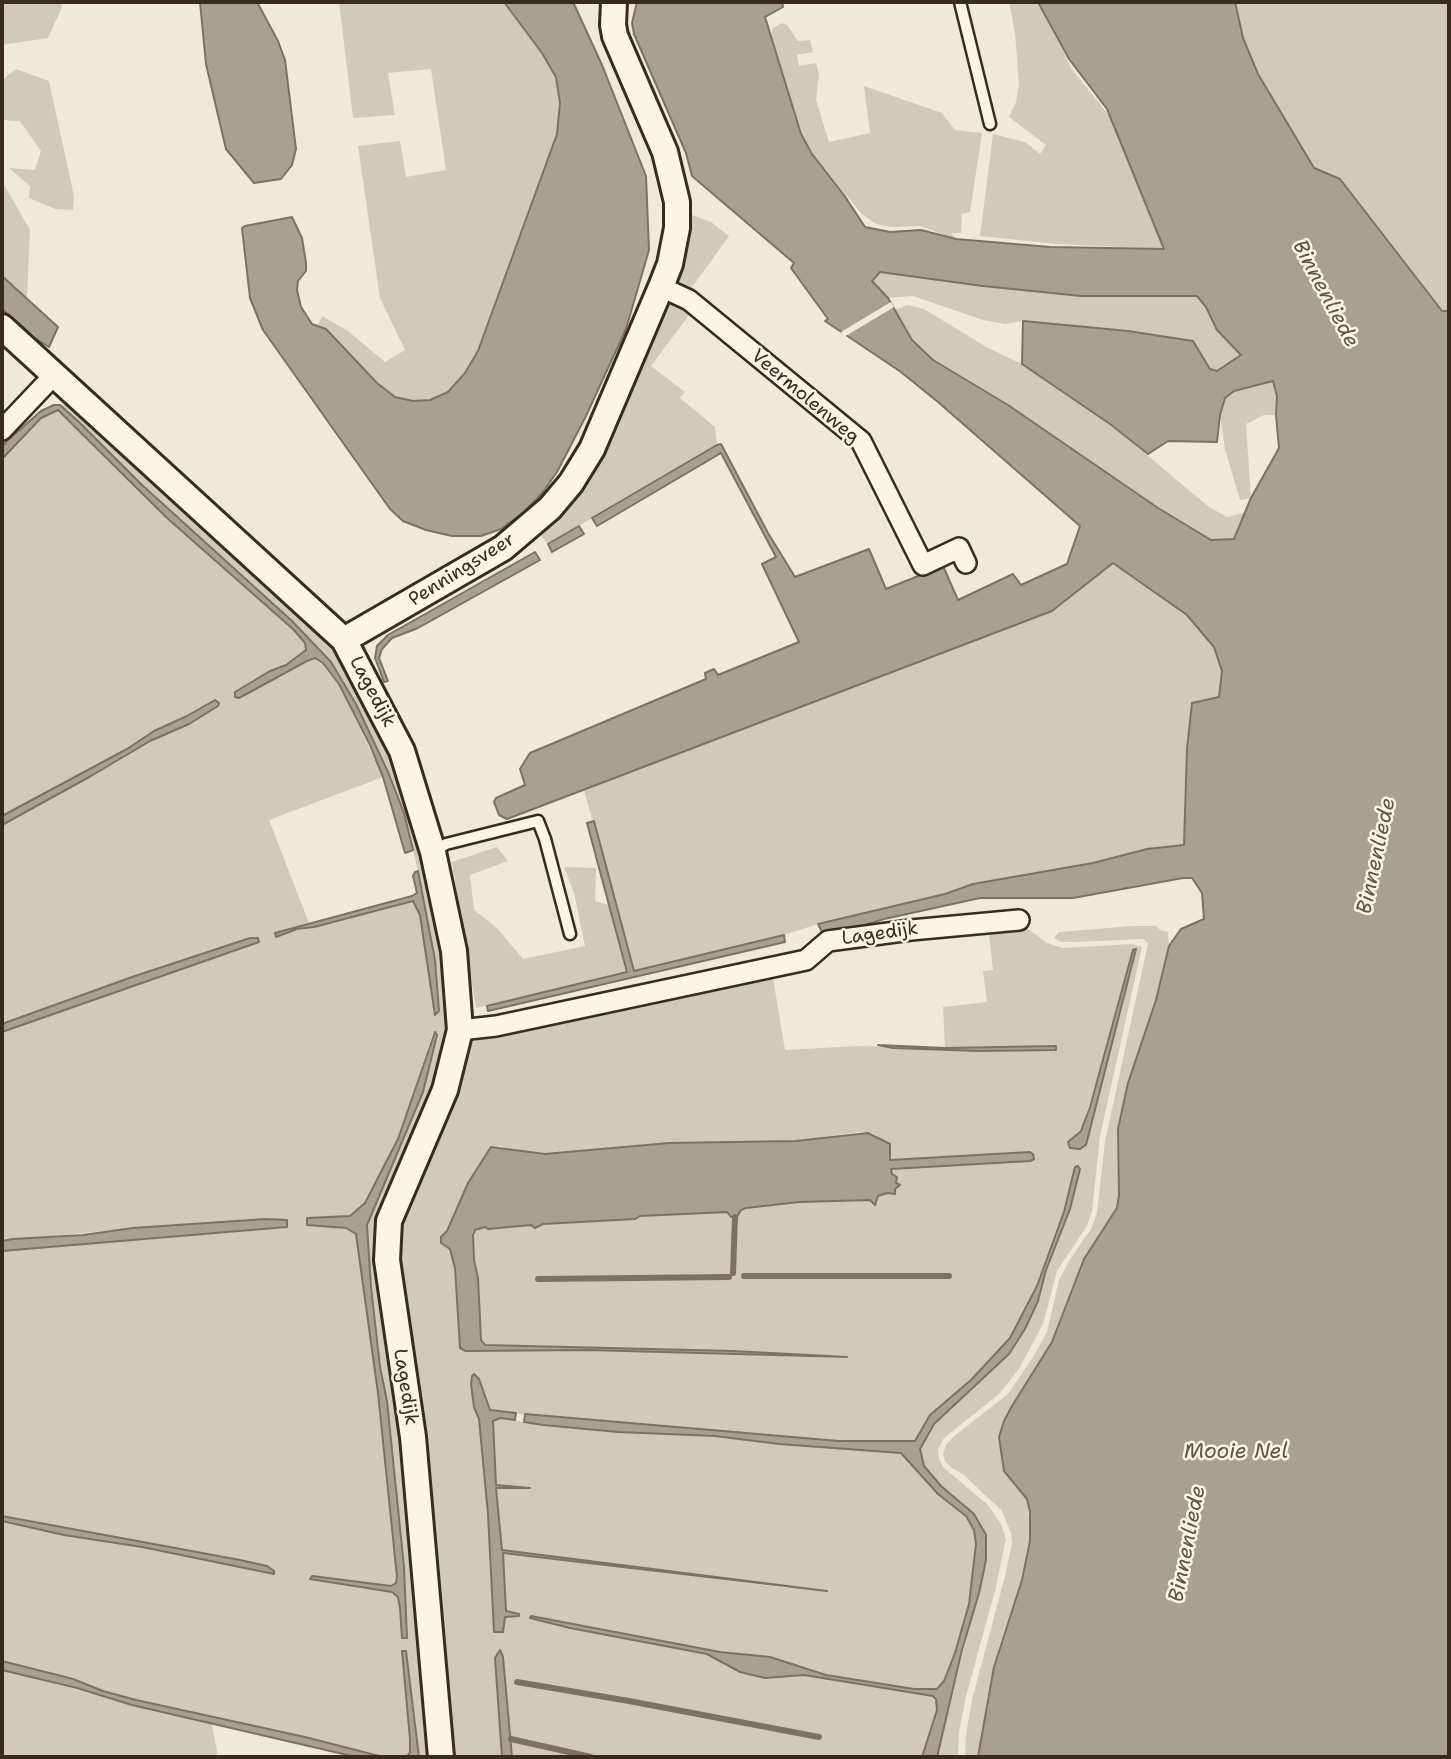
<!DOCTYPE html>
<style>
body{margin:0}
#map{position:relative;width:1451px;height:1759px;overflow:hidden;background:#f0e9d9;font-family:"Shantell Sans",sans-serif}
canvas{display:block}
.frame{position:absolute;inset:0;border:4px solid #3b2a1e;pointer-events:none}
</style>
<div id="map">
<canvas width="1451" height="1759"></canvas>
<div class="frame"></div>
</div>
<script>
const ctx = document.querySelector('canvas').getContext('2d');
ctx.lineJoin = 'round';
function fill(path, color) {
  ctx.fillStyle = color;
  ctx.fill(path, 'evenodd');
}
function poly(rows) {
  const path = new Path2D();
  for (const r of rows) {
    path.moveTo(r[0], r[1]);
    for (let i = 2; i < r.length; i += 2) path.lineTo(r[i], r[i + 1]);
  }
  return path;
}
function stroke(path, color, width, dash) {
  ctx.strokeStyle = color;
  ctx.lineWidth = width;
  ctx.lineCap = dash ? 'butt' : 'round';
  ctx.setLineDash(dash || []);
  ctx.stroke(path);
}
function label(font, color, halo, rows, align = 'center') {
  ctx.font = font + ' "Shantell Sans",sans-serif';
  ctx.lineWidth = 5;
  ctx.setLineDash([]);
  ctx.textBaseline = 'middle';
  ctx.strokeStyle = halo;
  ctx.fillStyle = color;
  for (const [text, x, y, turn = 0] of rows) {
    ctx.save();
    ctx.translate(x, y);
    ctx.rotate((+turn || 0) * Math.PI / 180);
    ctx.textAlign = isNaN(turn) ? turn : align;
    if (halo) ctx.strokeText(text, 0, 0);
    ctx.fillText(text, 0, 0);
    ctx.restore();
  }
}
fill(poly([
 [2,2,60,2,62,7,48,38,2,45],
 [339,2,504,2,542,53,556,77,560,103,557,134,478,351,465,373,448,392,430,400,413,401,395,397,377,383,327,329,318,325,322,316,348,331,385,362,405,350,380,298,358,146,400,141,406,177,446,170,431,69,388,73,395,115,353,118],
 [1009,2,1039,2,1071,68,1111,118,1164,249,1056,244,980,236,993,134,1025,142,1040,154,1046,145,1009,117,1016,102,1019,85,1015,33],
 [1235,2,1449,2,1449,311,1442,311,1340,179,1315,168,1258,74,1243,38],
 [781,23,787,25,798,41,810,40,813,52,797,55,799,66,816,63,819,74,816,100,829,142,870,133,864,86,942,113,955,130,982,133,970,212,962,214,961,233,951,233,956,239,920,226,891,227,876,224,862,214,812,154,801,134,772,44,772,29],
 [16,69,49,81,74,196,73,210,55,209,29,198,30,186,9,168,35,170,41,151,20,121,2,120,2,80],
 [2,181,30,230,27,298,2,276],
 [692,215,711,222,729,236,690,290,679,283,675,274],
 [880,272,983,286,1081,296,1197,296,1206,307,1217,330,1241,355,1218,371,1210,369,1192,341,1128,331,1023,321,1005,324,983,320,913,296,888,298,872,281],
 [671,304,687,309,690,314,651,366,685,392,680,398,715,427,717,445,548,544,539,534,569,503,665,306],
 [907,305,924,309,988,348,1022,364,1110,424,1209,507,1227,517,1246,512,1234,539,1211,541,1158,508,1008,405,933,360,912,340,895,310],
 [1274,381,1277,396,1276,415,1264,415,1246,424,1251,498,1240,500,1225,449,1220,415,1225,398,1234,391],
 [75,403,242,563,341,655,394,758,446,940,451,1026,445,1063,388,1202,397,1392,430,1757,419,1757,406,1651,402,1652,410,1739,410,1752,407,1757,383,1757,305,1737,175,1709,103,1691,73,1679,2,1661,2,1521,273,1573,267,1566,240,1560,2,1516,2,1251,286,1228,286,1220,133,1228,2,1241,2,1032,251,945,258,938,250,938,132,977,2,1024,2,825,91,776,150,741,189,724,218,706,219,703,214,700,187,716,154,731,127,749,2,816,2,459,41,418,57,409,167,518,294,630,305,643,306,650,299,657,270,671,239,698,315,658,323,663,339,684,383,777,269,820,309,923,274,933,276,937,297,929,314,927,413,901,420,915,435,1014,435,960,422,887,404,813,388,772,356,704,331,662,313,642,142,485,60,405],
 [433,1033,431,1062,423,1092,373,1209,367,1225,366,1241,380,1367,387,1401,392,1451,404,1567,407,1637,398,1597,392,1592,312,1576,391,1586,396,1583,397,1577,378,1393,356,1234,346,1228,308,1225,307,1221,309,1217,325,1219,350,1216,365,1203,398,1139],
 [1114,563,1187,615,1214,647,1222,671,1219,697,1192,704,1184,845,1147,849,1093,863,973,884,945,894,818,924,784,935,634,971,584,790,1052,611],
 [497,847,508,861,470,875,474,910,497,928,523,959,585,946,574,893,564,867,596,868,595,901,609,905,628,972,476,1008,452,862],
 [988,926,1024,926,1047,943,1062,948,1132,944,1142,947,1100,1136,1092,1211,1087,1226,1057,1271,1043,1324,1019,1369,999,1394,944,1438,938,1449,939,1459,943,1467,988,1505,1001,1524,1006,1539,995,1591,966,1696,959,1732,958,1757,937,1757,986,1560,986,1535,974,1514,941,1486,924,1466,920,1449,934,1424,1009,1354,1025,1329,1038,1301,1046,1270,1070,1209,1075,1167,1064,1212,1037,1286,1010,1338,971,1380,930,1415,915,1441,874,1443,839,1441,542,1417,490,1410,479,1379,472,1389,474,1407,479,1419,488,1519,494,1632,503,1630,505,1617,519,1616,506,1611,502,1553,788,1588,826,1590,502,1550,491,1428,493,1421,496,1419,618,1432,715,1436,779,1444,892,1451,904,1456,938,1494,966,1516,974,1530,976,1544,969,1604,955,1653,944,1681,937,1689,914,1689,826,1675,770,1657,720,1652,531,1616,530,1618,570,1628,707,1654,744,1674,765,1678,804,1675,933,1696,936,1699,937,1710,922,1757,512,1757,503,1657,500,1651,495,1658,502,1757,449,1757,397,1245,401,1223,468,1037,772,972,785,1050,857,1046,945,1048,943,1007,987,1002,983,971,993,970],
 [1136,949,1086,1144,1081,1149,1068,1142,1082,1128,1111,1033,1133,950],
 [859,1132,873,1133,887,1143,889,1161,1030,1152,1033,1154,1034,1159,1030,1161,890,1169,896,1183,895,1194,882,1193,873,1205,871,1200,799,1202,746,1208,740,1210,736,1217,731,1217,727,1212,640,1216,635,1219,624,1220,596,1220,590,1222,507,1226,488,1229,485,1227,475,1230,473,1235,473,1252,478,1278,481,1340,482,1344,485,1345,771,1353,833,1356,844,1358,588,1350,466,1350,460,1348,455,1268,450,1249,444,1245,441,1237,447,1231,468,1183,492,1147,500,1146,523,1153,545,1154,669,1143,796,1141],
 [1132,926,1157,926,1160,930,1168,932,1169,946,1156,1000,1128,1083,1118,1129,1119,1195,1117,1208,1084,1259,1052,1342,1012,1406,1009,1478,1027,1499,1030,1528,1028,1554,1022,1580,999,1647,978,1757,965,1757,966,1734,972,1700,1005,1576,1012,1543,1011,1533,1002,1511,964,1475,952,1468,945,1461,943,1454,946,1445,953,1437,1008,1394,1033,1357,1047,1332,1059,1280,1071,1258,1091,1229,1097,1213,1105,1141,1148,944,1144,939,1073,942,1062,942,1054,938,1059,932],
 [2,1670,212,1724,218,1757,2,1757]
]), '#d2c9ba');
const water = poly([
 [200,2,257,2,278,41,285,60,296,149,292,165,281,179,254,183,226,149,206,64,200,2],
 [504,2,573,2,602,65,646,176,649,250,626,329,586,416,557,472,543,492,523,513,501,529,481,536,452,536,426,530,403,521,390,509,263,330,250,298,242,228,245,226,292,217,302,238,306,263,306,271,298,281,297,290,301,307,312,324,326,329,377,383,395,397,413,401,430,400,448,392,465,373,478,351,557,134,560,103,556,77,542,53,504,2],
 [637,2,782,2,783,7,765,17,801,134,812,154,844,195,865,227,890,232,921,230,956,239,1050,247,1164,249,1107,109,1069,59,1038,2,1235,2,1243,38,1258,74,1314,168,1340,179,1442,311,1449,311,1449,1757,978,1757,994,1667,1022,1580,1030,1541,1030,1512,1027,1499,1004,1471,999,1437,1004,1421,1012,1406,1052,1342,1084,1259,1117,1208,1119,1195,1118,1129,1128,1083,1156,1000,1169,946,1181,929,1204,919,1202,893,1192,878,1183,878,1073,898,980,898,884,919,852,929,822,932,818,924,945,894,973,884,1093,863,1147,849,1184,845,1187,749,1192,703,1219,697,1222,671,1214,647,1187,615,1113,563,1052,611,507,819,499,815,494,802,496,798,525,785,520,769,530,753,706,679,705,673,714,669,718,675,799,642,762,564,776,557,721,453,597,526,592,518,717,445,721,444,768,533,795,577,869,549,886,589,943,566,958,600,1013,574,1021,585,1067,564,1080,526,938,402,901,372,825,321,828,319,791,268,794,263,692,176,686,153,634,34,632,23,637,2],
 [880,272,983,286,1081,296,1197,296,1206,307,1217,330,1241,355,1217,371,1210,369,1193,341,1128,331,1023,321,1022,364,1110,424,1148,454,1168,441,1217,442,1220,415,1225,398,1234,391,1273,381,1277,396,1276,415,1279,448,1251,498,1234,539,1211,540,1158,508,1008,405,933,360,912,340,888,298,872,281,880,272],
 [2,276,58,327,49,347,33,337,2,309,2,276],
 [54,405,60,405,80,423,142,485,292,621,331,662,356,704,388,772,404,813,413,850,405,853,383,777,370,745,339,684,323,663,315,658,307,661,239,698,235,697,235,692,270,671,286,665,306,650,305,643,294,630,167,518,58,410,41,418,2,459,2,447,7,441,41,411,54,405],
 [579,526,584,534,552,552,548,544,579,526],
 [535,552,540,560,418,628,392,638,382,649,379,658,388,681,384,682,375,658,377,646,388,635,535,552],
 [215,700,219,703,218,706,189,724,150,741,91,776,2,825,2,816,127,749,154,731,187,716,215,700],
 [594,821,634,971,784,935,785,942,488,1011,487,1006,627,972,587,823,594,821],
 [418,871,435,960,439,1011,435,1015,420,915,413,901,314,927,297,929,276,937,275,933,412,896,417,893,413,876,415,872,418,871],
 [250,938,258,938,259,942,2,1032,2,1024,132,977,250,938],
 [1136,949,1086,1145,1080,1149,1070,1148,1068,1142,1081,1131,1090,1107,1133,950,1136,949],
 [435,1032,437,1035,423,1092,367,1225,371,1287,380,1367,387,1401,404,1567,407,1638,402,1638,400,1608,398,1597,392,1592,310,1579,312,1576,391,1586,396,1583,397,1577,378,1393,356,1234,346,1228,307,1225,307,1218,350,1216,365,1203,398,1139,435,1032],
 [878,1045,945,1048,1056,1046,1056,1050,979,1051,893,1048,878,1045],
 [868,1133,890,1144,890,1160,1030,1152,1033,1154,1034,1159,1030,1161,891,1169,892,1174,897,1177,896,1183,900,1185,895,1189,895,1194,887,1193,878,1196,875,1205,870,1200,799,1202,746,1208,741,1210,737,1217,731,1217,727,1212,640,1216,635,1219,543,1224,535,1228,531,1225,488,1229,485,1227,475,1230,473,1235,474,1260,478,1278,481,1340,485,1345,733,1351,847,1357,588,1350,466,1351,460,1348,455,1268,450,1249,441,1243,441,1237,447,1231,468,1183,491,1147,545,1154,669,1143,796,1141,868,1133],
 [1078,1166,1080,1169,1070,1209,1046,1270,1038,1301,1025,1329,1009,1354,934,1424,920,1449,924,1466,941,1486,974,1514,986,1535,986,1560,979,1593,962,1650,937,1757,922,1757,937,1710,936,1699,933,1696,804,1675,765,1678,740,1672,707,1654,570,1628,530,1618,531,1616,720,1652,770,1657,826,1675,914,1689,937,1689,944,1681,955,1653,969,1604,976,1544,974,1530,966,1516,938,1494,901,1453,779,1444,715,1436,618,1432,543,1425,524,1422,525,1414,839,1441,915,1441,930,1415,971,1380,1010,1338,1037,1286,1064,1212,1075,1167,1078,1166],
 [266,1219,287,1220,287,1227,2,1251,2,1241,13,1239,83,1235,133,1228,266,1219],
 [474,1374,479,1379,490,1410,516,1413,515,1420,500,1418,493,1421,496,1485,530,1488,496,1488,502,1550,827,1591,503,1553,506,1611,519,1614,519,1616,505,1617,503,1632,494,1632,488,1514,479,1419,474,1407,471,1384,472,1376,474,1374],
 [2,1516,240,1560,267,1566,274,1571,274,1574,142,1547,64,1535,2,1521,2,1516],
 [500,1650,503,1657,512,1757,502,1757,495,1658,500,1650],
 [402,1651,406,1651,419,1757,407,1757,410,1752,410,1739,402,1651],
 [2,1661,73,1679,103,1691,136,1700,305,1737,383,1757,356,1757,132,1705,77,1688,2,1670,2,1661]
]);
fill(water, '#aaa091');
stroke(water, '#7e7163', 2);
fill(poly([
 [891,302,894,307,844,337,841,332]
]), '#f0e9d9');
stroke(poly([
 [733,1273,735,1217],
 [744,1276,949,1276],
 [538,1279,729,1277],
 [517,1682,629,1701,819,1737],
 [511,1739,591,1757]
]), '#7e7163', 6);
const service = poly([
 [960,2,990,124],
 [433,852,446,844,538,821,545,839,570,934]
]);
const minor = poly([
 [661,287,689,300,861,441,923,565,959,548,966,563],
 [2,430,55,374],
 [460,1030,496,1026,806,960,828,941,911,930,1019,920]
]);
const tertiary = poly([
 [2,327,344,640,402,751,433,852,454,951,460,1030,445,1090,389,1221,387,1260,413,1437,441,1757],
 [344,640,503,548,550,508,571,483,592,449,661,287,670,264,677,228,677,202,665,152,615,36,613,25,614,2]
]);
stroke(service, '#3b2a1e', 15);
stroke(minor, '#3b2a1e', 24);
stroke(tertiary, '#3b2a1e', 30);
stroke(service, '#fcf5e5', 10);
stroke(minor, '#fcf5e5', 19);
stroke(tertiary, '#fcf5e5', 24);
label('19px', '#3b2a1e', '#fcf5e5', [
 ["Veermolenweg",805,397,40],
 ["Penningsveer",462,570,-32],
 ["Lagedijk",372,692,62],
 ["Lagedijk",880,934,-8],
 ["Lagedijk",405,1387,81]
]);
label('italic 21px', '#625346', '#fcf5e5', [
 ["Binnenliede",1325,294,62],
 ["Binnenliede",1377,856,-78],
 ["Mooie Nel",1236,1453],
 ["Binnenliede",1188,1544,-79]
]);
</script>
